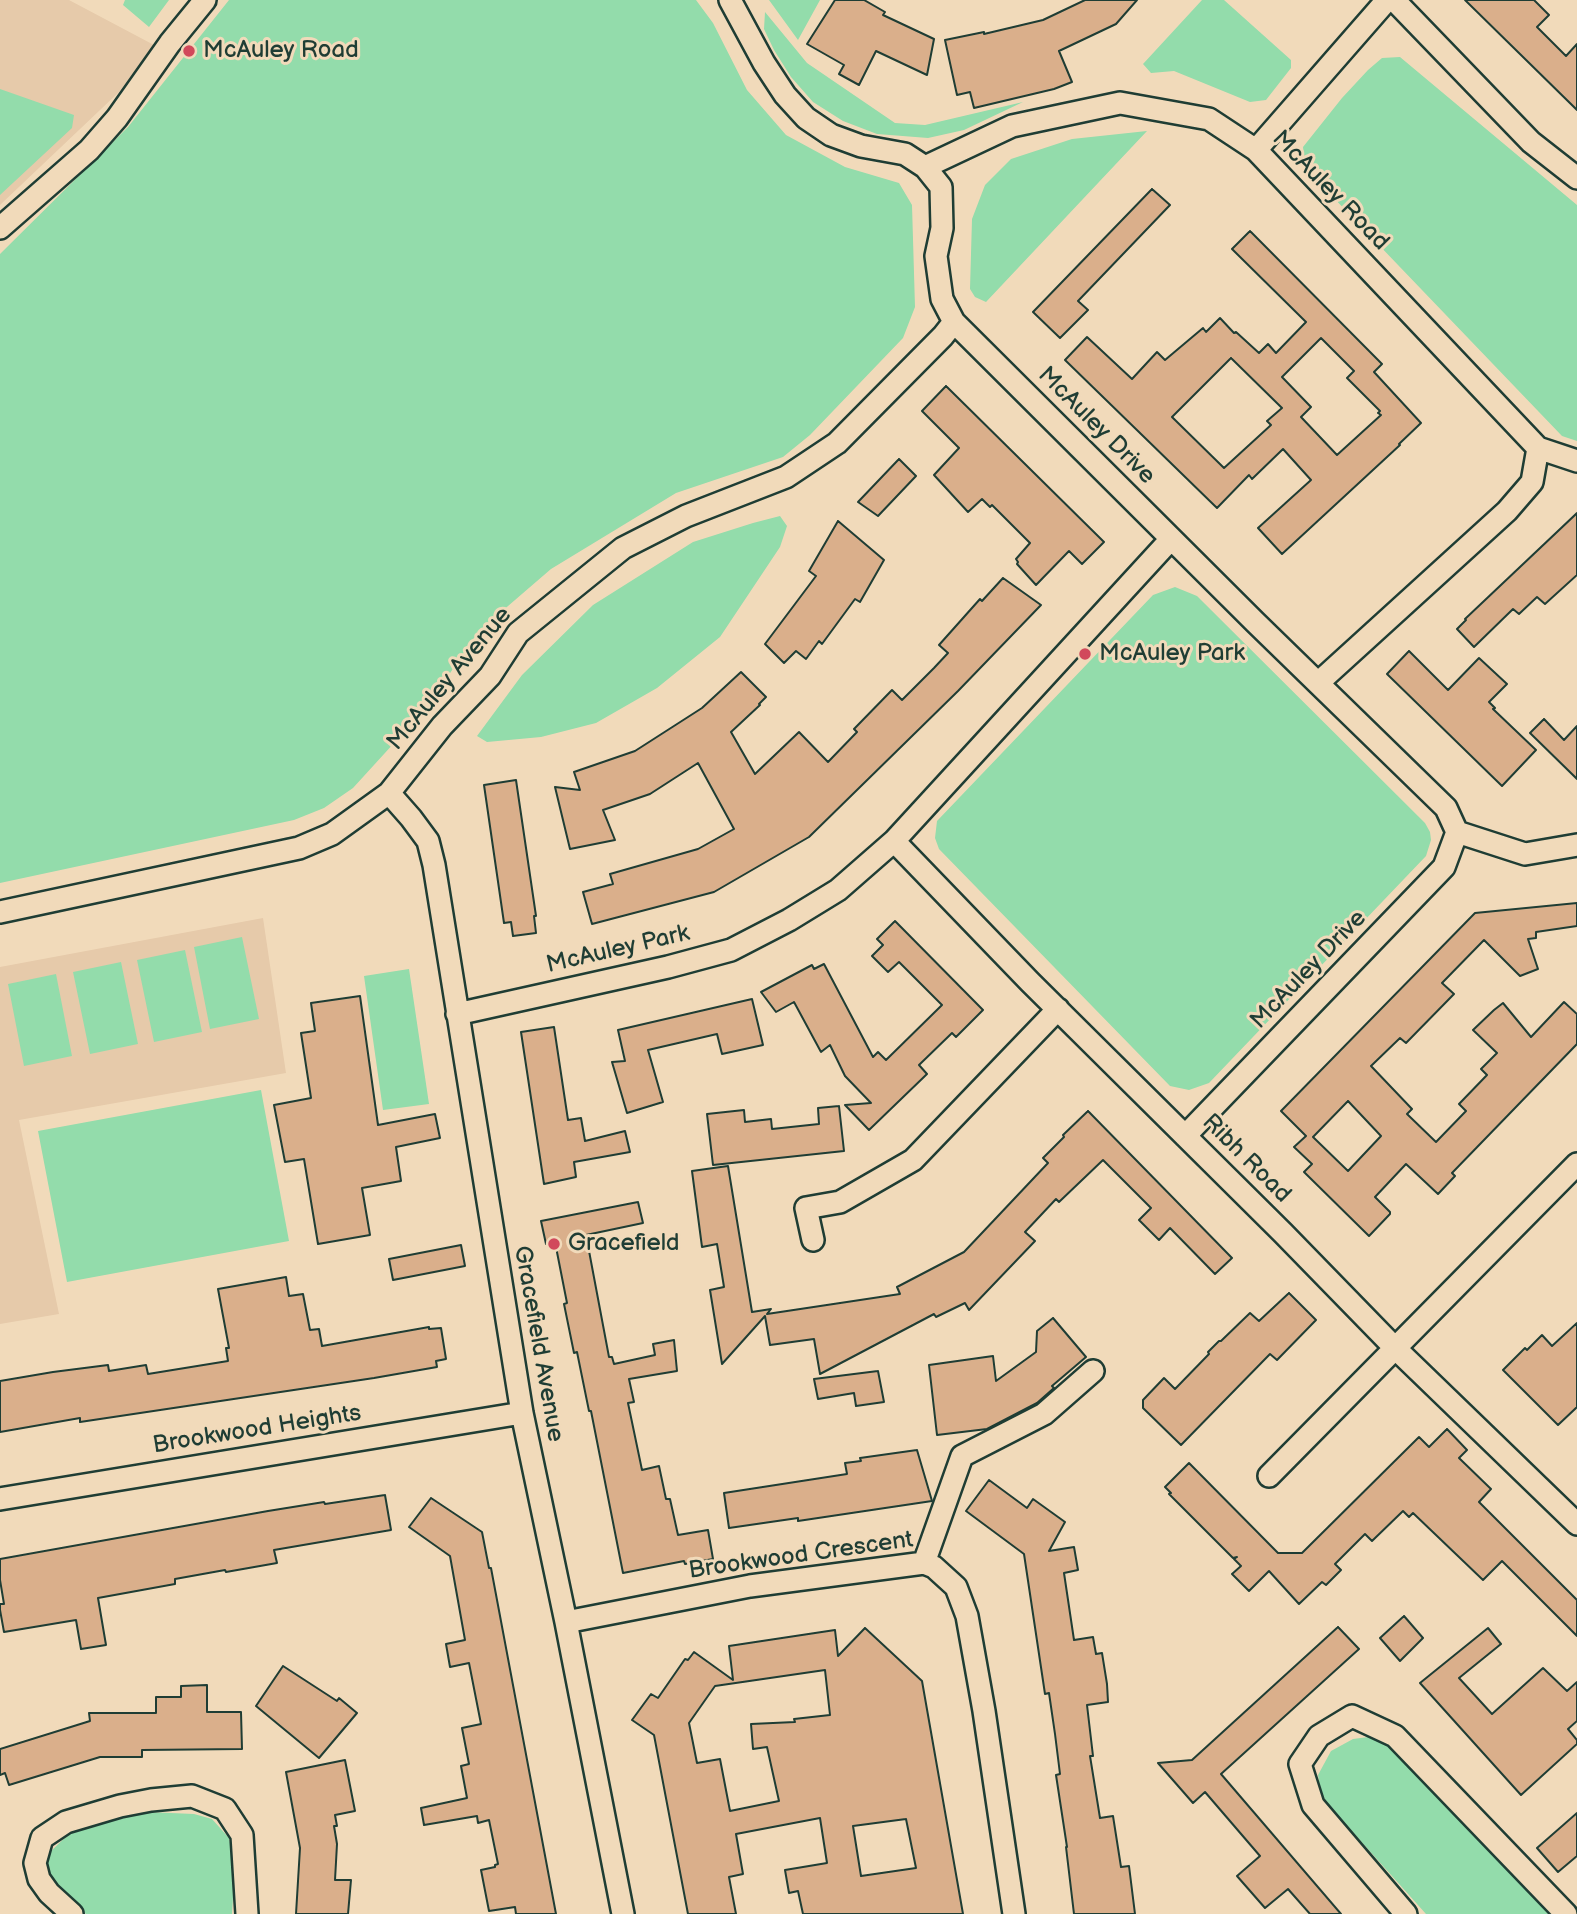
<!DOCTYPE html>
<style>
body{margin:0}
canvas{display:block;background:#f1daba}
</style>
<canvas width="1577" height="1914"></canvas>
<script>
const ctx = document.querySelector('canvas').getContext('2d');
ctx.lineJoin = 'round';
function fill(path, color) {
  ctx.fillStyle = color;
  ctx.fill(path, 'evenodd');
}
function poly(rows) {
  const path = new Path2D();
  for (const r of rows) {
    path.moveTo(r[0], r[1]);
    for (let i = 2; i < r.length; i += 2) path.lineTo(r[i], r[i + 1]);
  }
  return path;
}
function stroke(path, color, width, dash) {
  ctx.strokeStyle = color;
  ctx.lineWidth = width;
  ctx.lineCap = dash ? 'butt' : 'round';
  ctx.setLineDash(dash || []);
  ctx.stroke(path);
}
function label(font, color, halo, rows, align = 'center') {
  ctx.font = font + ' "Balsamiq Sans",sans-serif';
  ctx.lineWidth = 6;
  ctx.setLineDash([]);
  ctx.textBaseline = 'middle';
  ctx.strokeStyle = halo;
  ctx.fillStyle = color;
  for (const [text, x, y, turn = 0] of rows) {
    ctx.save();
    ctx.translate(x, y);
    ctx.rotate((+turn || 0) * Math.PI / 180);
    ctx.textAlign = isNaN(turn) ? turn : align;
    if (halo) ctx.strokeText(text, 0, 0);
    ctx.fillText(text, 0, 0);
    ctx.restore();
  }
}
fill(poly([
 [0,0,69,0,154,45,119,92,0,205],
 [263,918,286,1073,19,1120,59,1314,0,1324,0,967]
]), '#e6caaa');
fill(poly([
 [125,0,169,0,149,27,123,5],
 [229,0,696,0,713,23,747,90,786,135,845,167,899,183,912,205,915,307,903,338,810,435,783,457,676,493,551,569,479,631,426,708,353,788,324,808,294,820,0,883,0,254,128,127],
 [769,0,820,0,798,40],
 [1202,0,1224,0,1291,60,1291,68,1266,100,1250,102,1174,71,1151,73,1143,64],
 [765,12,807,63,895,123,925,125,1023,102,964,130,928,138,877,134,843,121,813,102,791,77,774,50,764,29],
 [1400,57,1577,205,1577,441,1562,436,1305,168,1303,147,1342,98,1368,70,1382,58],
 [0,89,74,115,72,128,0,195],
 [1147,131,986,302,975,297,970,289,972,219,985,185,1011,159,1072,139],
 [780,516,787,526,780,547,720,637,657,688,596,723,541,737,487,742,477,736,522,675,593,605,693,542,753,523],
 [1175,587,1197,596,1425,823,1430,832,1431,840,1426,856,1209,1083,1189,1090,1170,1086,939,849,935,838,937,821,1153,595],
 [242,937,259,1019,210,1029,194,947],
 [185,950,202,1032,154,1042,137,960],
 [121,962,138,1044,90,1054,73,972],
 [409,969,429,1104,383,1110,364,976],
 [56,974,72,1056,24,1066,8,984],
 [261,1090,289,1241,67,1282,38,1131],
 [1376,1736,1398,1753,1552,1914,1426,1914,1331,1808,1321,1794,1318,1775,1331,1751,1353,1739],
 [124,1811,194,1814,212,1819,229,1838,235,1865,232,1914,86,1914,48,1879,47,1855,77,1826]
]), '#93dcab');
const building = poly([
 [835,0,864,0,885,12,883,15,934,39,927,75,876,51,859,85,839,74,844,65,807,44,835,0],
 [1085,0,1137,0,1116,24,1059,51,1072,82,1054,89,974,108,970,92,957,95,945,40,984,32,984,34,1043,20,1085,0],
 [1465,0,1534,0,1549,15,1537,27,1566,56,1577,44,1577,110,1465,0],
 [1152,189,1170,205,1078,301,1088,310,1060,338,1033,312,1152,189],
 [1250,231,1382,364,1374,372,1421,423,1399,444,1400,445,1282,554,1258,528,1311,480,1283,449,1252,479,1249,475,1217,508,1065,360,1087,337,1132,379,1157,352,1165,360,1203,328,1206,332,1220,318,1234,333,1236,332,1259,353,1268,344,1276,353,1306,322,1232,249,1250,231],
 [1321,338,1354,371,1347,378,1380,411,1378,413,1381,415,1337,455,1301,417,1311,407,1282,377,1321,338],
 [1231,358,1282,408,1267,421,1271,425,1224,468,1172,417,1231,358],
 [946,386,1104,542,1082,564,1069,551,1036,585,1017,564,1018,562,1016,559,1030,543,992,505,990,507,982,499,968,512,934,475,959,448,922,411,946,386],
 [899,459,916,476,878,516,858,502,899,459],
 [1577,513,1577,575,1545,604,1537,597,1519,614,1513,609,1474,647,1457,629,1466,620,1465,619,1577,513],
 [838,521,884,560,860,602,855,599,822,644,819,641,806,659,796,651,784,663,765,644,816,576,809,571,838,521],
 [1003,578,1041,605,958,691,809,837,714,892,592,924,583,892,613,884,610,874,698,849,734,829,698,763,650,794,603,810,615,840,570,849,555,787,580,790,574,772,635,751,702,708,741,672,766,697,759,704,760,705,731,732,755,774,799,732,828,762,857,732,854,729,892,690,902,700,934,668,948,653,939,645,980,599,982,601,1003,578],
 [1409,651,1448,690,1479,658,1507,684,1489,702,1495,708,1493,709,1536,750,1502,786,1387,674,1409,651],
 [1544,719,1564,740,1577,726,1577,779,1530,733,1544,719],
 [516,780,536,916,534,916,536,933,513,936,511,922,504,923,484,785,516,780],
 [1577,903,1577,926,1536,932,1536,938,1528,939,1538,969,1520,976,1484,940,1442,983,1454,994,1406,1043,1400,1038,1371,1066,1412,1109,1407,1114,1436,1142,1466,1111,1459,1104,1487,1075,1481,1069,1497,1053,1473,1030,1494,1010,1503,1003,1531,1037,1564,1002,1577,1014,1577,1044,1452,1173,1455,1176,1438,1194,1406,1164,1375,1197,1390,1212,1390,1214,1369,1236,1304,1172,1312,1164,1294,1147,1306,1136,1281,1111,1475,913,1577,903],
 [1348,1101,1381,1136,1348,1171,1313,1137,1348,1101],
 [895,921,983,1010,956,1037,952,1033,919,1065,927,1074,869,1130,845,1105,871,1103,845,1076,830,1045,821,1052,794,1002,776,1012,761,992,812,965,814,969,824,964,873,1057,878,1052,886,1060,942,1005,899,962,888,972,872,956,883,945,877,939,895,921],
 [360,996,378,1125,435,1114,440,1138,396,1147,401,1181,362,1188,370,1235,318,1244,304,1159,285,1162,274,1105,311,1098,301,1033,315,1031,311,1003,360,996],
 [752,999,763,1045,722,1054,717,1034,648,1050,663,1102,627,1113,612,1062,625,1061,618,1030,752,999],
 [554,1027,568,1120,581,1118,585,1141,625,1131,630,1152,574,1162,576,1177,544,1184,521,1032,554,1027],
 [839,1106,844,1151,713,1165,707,1114,744,1110,745,1122,771,1119,772,1129,819,1124,818,1108,839,1106],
 [1088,1111,1232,1258,1215,1274,1170,1228,1159,1240,1139,1220,1151,1208,1103,1160,1059,1202,1056,1199,1025,1232,1035,1241,969,1310,965,1303,936,1317,934,1314,820,1374,814,1339,770,1345,765,1316,722,1364,710,1290,724,1287,717,1244,702,1247,692,1171,728,1166,752,1312,771,1309,767,1314,900,1294,897,1287,964,1252,1048,1163,1043,1158,1064,1137,1063,1135,1088,1111],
 [638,1202,643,1223,586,1235,609,1357,612,1357,614,1364,655,1355,653,1344,674,1340,677,1371,629,1379,634,1402,628,1403,642,1470,659,1466,666,1499,670,1499,678,1535,708,1530,713,1559,685,1564,684,1561,623,1573,591,1411,589,1411,577,1352,574,1353,564,1304,567,1303,555,1242,546,1244,541,1221,638,1202],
 [461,1245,465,1266,393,1280,389,1259,461,1245],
 [286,1277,289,1296,303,1294,310,1330,319,1329,322,1346,429,1327,429,1329,441,1328,446,1359,436,1361,437,1367,374,1378,80,1422,80,1418,0,1432,0,1381,53,1372,108,1365,109,1371,146,1365,148,1374,228,1361,226,1348,229,1348,218,1289,286,1277],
 [1289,1293,1316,1320,1277,1360,1270,1354,1181,1445,1143,1408,1143,1400,1164,1378,1175,1389,1209,1354,1208,1352,1219,1341,1221,1341,1250,1313,1259,1321,1289,1293],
 [1053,1318,1086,1357,1052,1386,1054,1388,1037,1403,987,1429,937,1435,929,1365,993,1356,996,1381,1036,1352,1037,1331,1053,1318],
 [1577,1323,1577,1407,1558,1425,1503,1370,1525,1348,1527,1350,1542,1335,1552,1346,1577,1323],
 [878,1371,884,1402,856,1406,854,1393,818,1399,814,1379,878,1371],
 [1447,1429,1467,1450,1459,1458,1491,1489,1479,1502,1577,1600,1577,1636,1502,1561,1483,1580,1413,1513,1409,1517,1403,1511,1372,1541,1365,1534,1335,1564,1341,1570,1326,1585,1322,1582,1299,1604,1269,1571,1249,1591,1232,1574,1241,1566,1234,1559,1237,1557,1233,1558,1169,1494,1171,1493,1165,1487,1189,1463,1278,1553,1302,1553,1419,1437,1429,1447,1447,1429],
 [917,1450,932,1501,798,1521,798,1518,729,1528,724,1493,847,1474,845,1463,861,1461,860,1458,917,1450],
 [989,1480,1027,1508,1033,1499,1065,1522,1049,1551,1074,1547,1078,1570,1064,1573,1074,1640,1093,1637,1096,1654,1102,1653,1107,1684,1108,1702,1087,1705,1093,1756,1090,1756,1100,1818,1113,1816,1121,1867,1129,1866,1135,1914,1074,1914,1066,1847,1067,1847,1056,1775,1060,1774,1055,1734,1049,1693,1045,1694,1024,1554,966,1511,989,1480],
 [385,1495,391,1530,274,1550,277,1563,226,1572,225,1570,175,1579,175,1584,98,1598,106,1645,81,1649,76,1620,4,1632,0,1610,0,1604,4,1604,0,1580,0,1559,268,1511,324,1502,325,1504,385,1495],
 [431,1498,482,1532,489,1568,491,1568,556,1914,516,1914,515,1907,489,1911,481,1870,495,1867,495,1865,498,1864,489,1820,478,1823,477,1816,424,1825,421,1808,467,1798,461,1766,469,1764,462,1728,481,1724,469,1663,450,1667,446,1644,465,1640,450,1556,409,1527,431,1498],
 [1404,1616,1423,1638,1400,1661,1380,1638,1404,1616],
 [1338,1627,1359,1649,1221,1774,1341,1914,1310,1914,1288,1889,1265,1908,1237,1876,1260,1856,1205,1792,1193,1803,1158,1763,1192,1760,1338,1627],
 [865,1628,922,1681,963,1914,803,1914,798,1891,789,1893,785,1870,827,1863,820,1818,736,1834,743,1874,729,1877,736,1914,688,1914,654,1735,632,1720,651,1694,658,1698,685,1659,688,1660,694,1652,733,1680,729,1646,835,1630,838,1656,865,1628],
 [825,1670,830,1715,794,1719,795,1722,751,1724,753,1749,767,1747,779,1801,730,1811,720,1759,697,1763,689,1723,715,1686,825,1670],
 [906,1819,916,1868,861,1876,853,1826,906,1819],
 [1488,1628,1501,1644,1459,1678,1492,1714,1543,1668,1567,1691,1577,1682,1577,1721,1568,1729,1577,1740,1577,1744,1521,1795,1420,1683,1488,1628],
 [283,1666,337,1701,339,1698,357,1713,319,1758,256,1706,283,1666],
 [207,1685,207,1712,241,1712,242,1749,142,1750,142,1757,100,1757,9,1785,5,1773,0,1775,0,1749,90,1721,89,1713,156,1713,156,1697,181,1697,181,1686,207,1685],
 [345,1760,355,1811,335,1815,337,1826,334,1826,337,1844,335,1880,351,1880,348,1914,296,1914,300,1848,286,1772,345,1760],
 [1577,1813,1577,1856,1558,1872,1537,1848,1577,1813]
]);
fill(building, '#daaf8b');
stroke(building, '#1f3d34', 2);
const street = poly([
 [730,0,764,63,785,95,806,118,831,135,861,146,905,154,925,167,941,187,942,228,936,256,942,299,954,322,1255,622,1446,808,1457,832,1444,867,1185,1136],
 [1394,0,1531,142,1577,178],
 [1256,150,1387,0],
 [925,167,1012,126,1120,103,1209,119,1256,150,1538,448,1577,461],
 [0,228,89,150,117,118,170,43,205,0],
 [1318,683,1507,511,1532,482,1538,448],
 [389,793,411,818,428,841,434,865,522,1413,566,1622,623,1914],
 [1457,832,1525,854,1577,845],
 [894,841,1030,982,1283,1233,1395,1348,1577,1524],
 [0,912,299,848,332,834,389,793,442,726,490,676,518,633,623,548,686,516,786,477,837,443,943,336,954,322],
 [457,1014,668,967,731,950,789,920,838,890,894,841,1171,539],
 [813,1240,806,1208,840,1202,913,1160,1058,1009],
 [1269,1476,1577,1164],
 [0,1499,522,1413],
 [924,1563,962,1456,1044,1414,1093,1371],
 [566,1622,750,1586,924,1563,934,1567,956,1587,967,1616,984,1711,1014,1914],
 [72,1914,49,1893,39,1879,35,1863,42,1838,66,1822,120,1806,151,1800,192,1796,225,1809,242,1835,247,1914],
 [1406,1914,1313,1805,1300,1764,1319,1736,1352,1716,1395,1736,1566,1914]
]);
stroke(street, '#1f3d34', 26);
stroke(street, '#f1daba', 21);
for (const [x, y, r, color] of [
 [189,51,7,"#d1495b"],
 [1085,654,7,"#d1495b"],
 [554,1244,7,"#d1495b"]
]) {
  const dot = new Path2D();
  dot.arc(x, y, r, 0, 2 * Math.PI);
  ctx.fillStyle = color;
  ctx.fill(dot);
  stroke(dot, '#f1daba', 2.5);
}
label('24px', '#1f3d34', '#f1daba', [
 ["McAuley Road",203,51],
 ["McAuley Park",1099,654],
 ["Gracefield",568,1244]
], 'left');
label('24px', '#1f3d34', '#f1daba', [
 ["McAuley Road",1330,191,46],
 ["McAuley Drive",1096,426,45],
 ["McAuley Avenue",450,679,-50],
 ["McAuley Park",618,950,-13],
 ["McAuley Drive",1309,970,-46],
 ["Ribh Road",1246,1159,45],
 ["Gracefield Avenue",538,1344,80],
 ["Brookwood Heights",257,1430,-9],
 ["Brookwood Crescent",801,1556,-8]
]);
</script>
